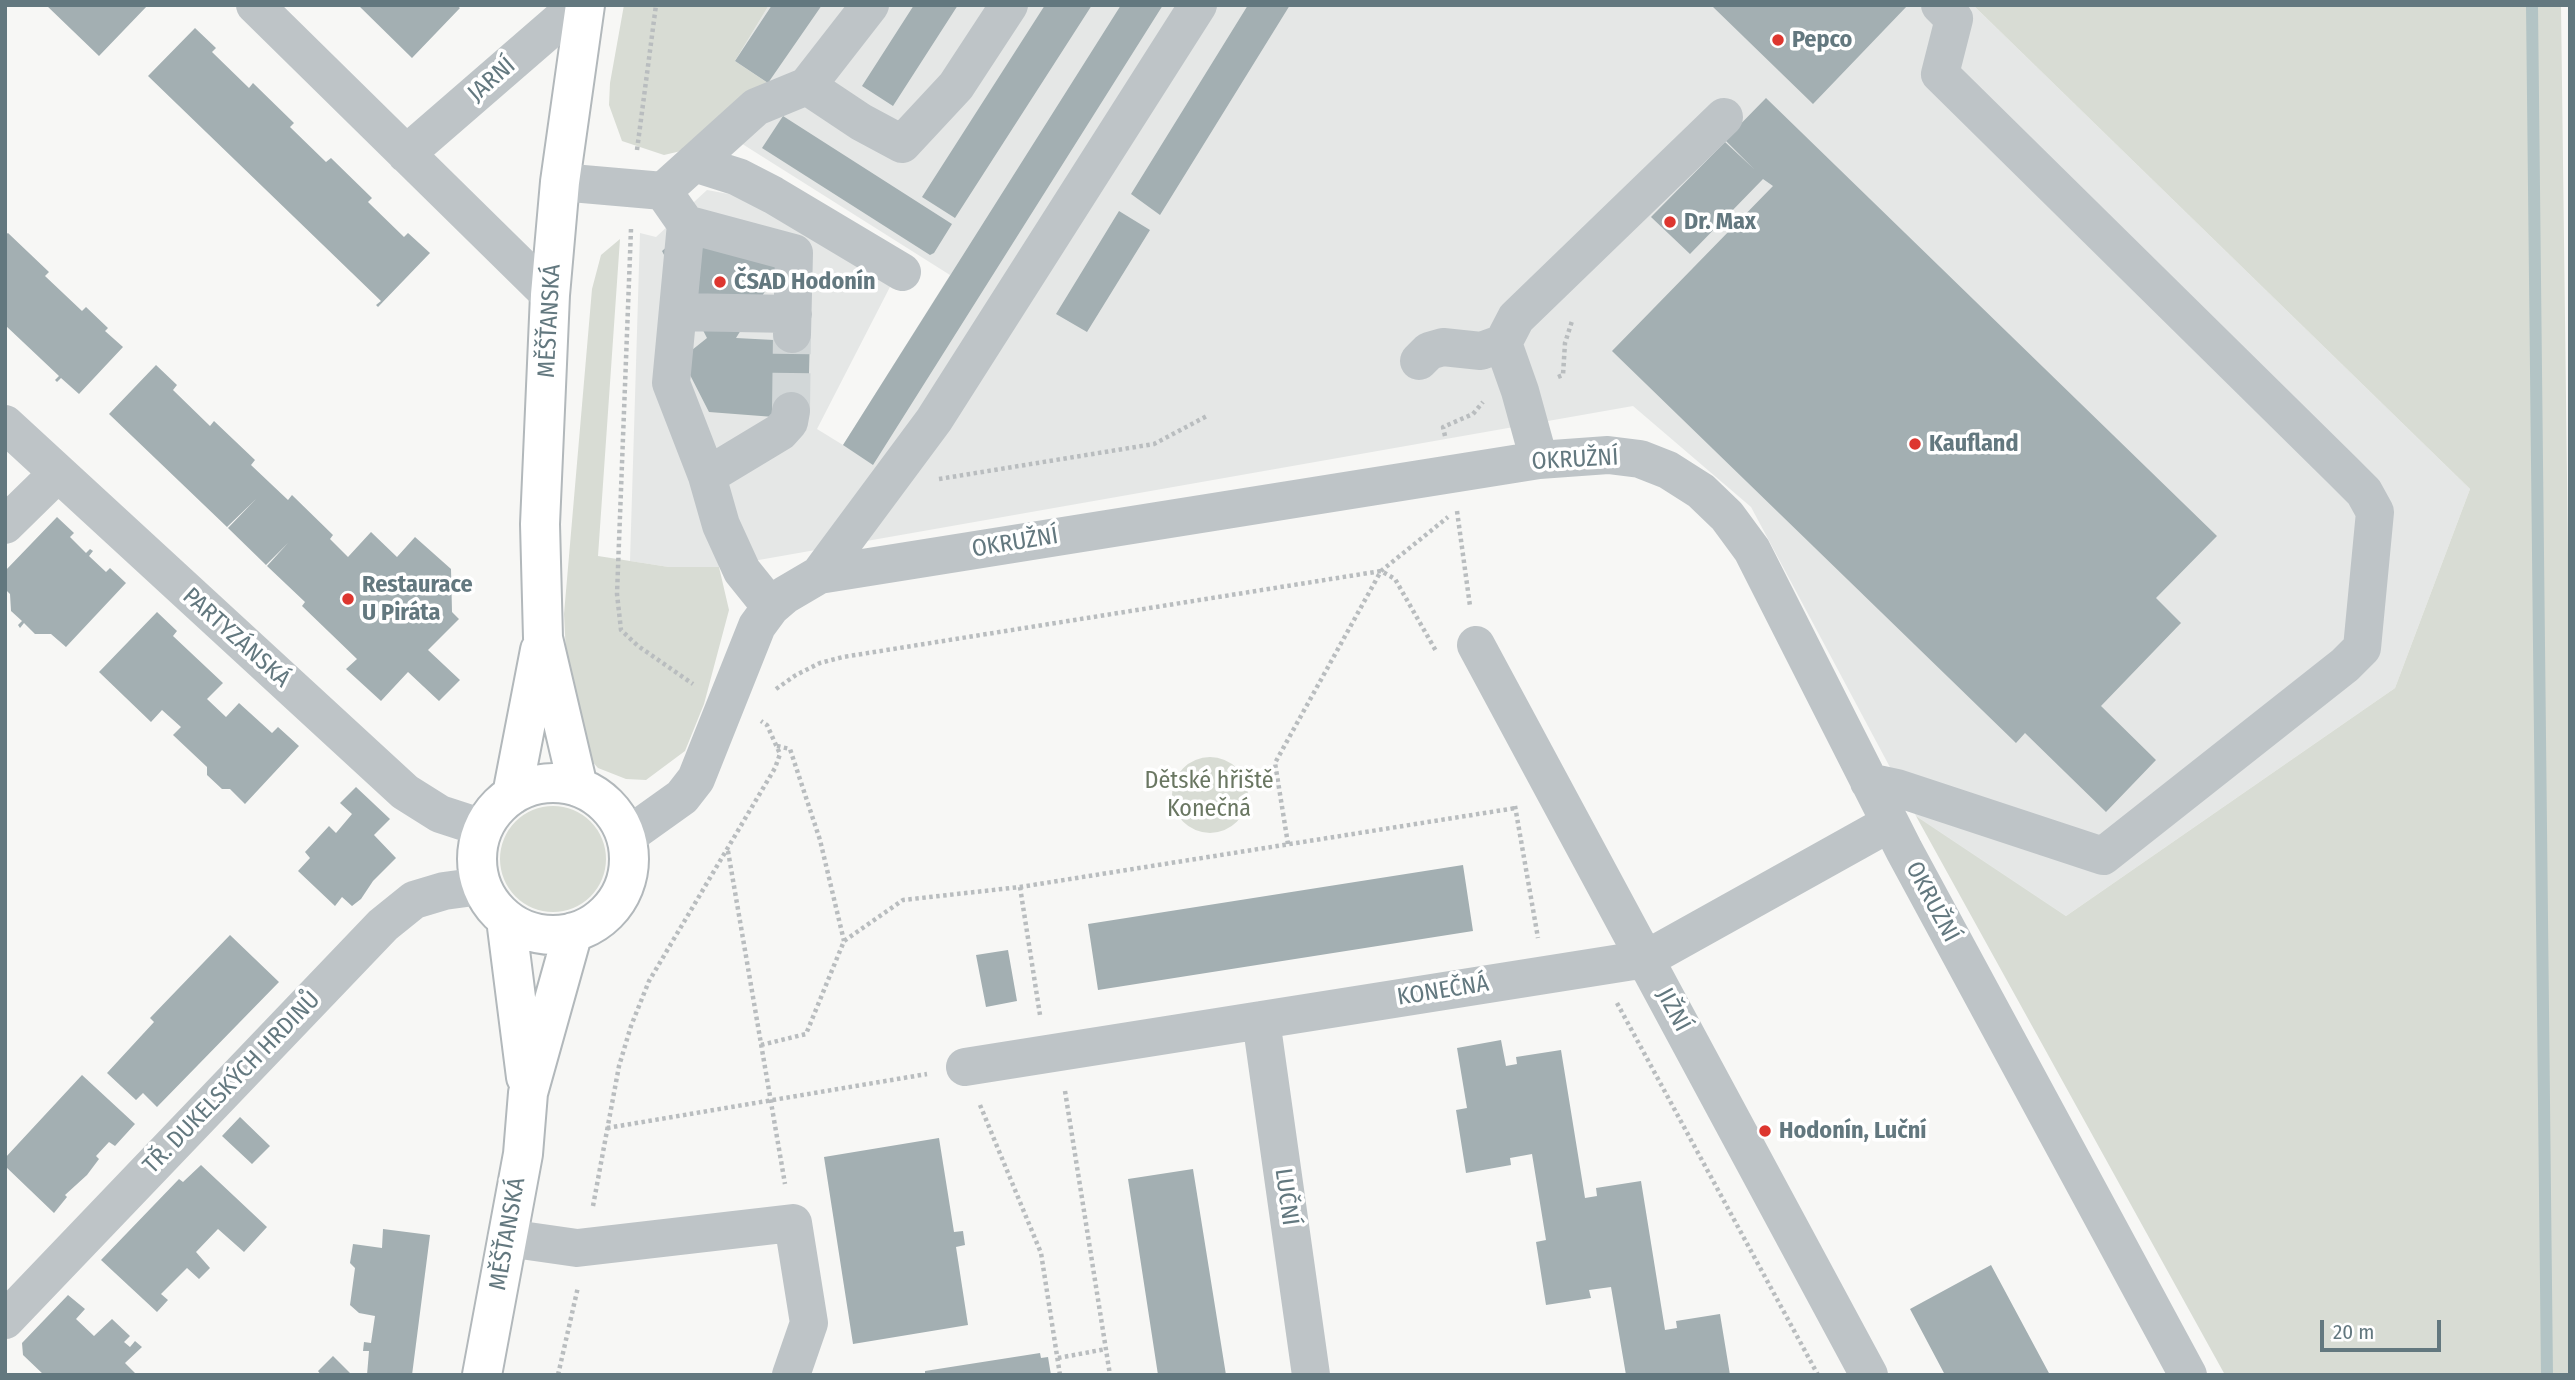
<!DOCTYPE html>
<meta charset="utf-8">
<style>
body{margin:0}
#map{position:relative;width:2575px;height:1380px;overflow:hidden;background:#f7f7f5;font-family:"Fira Sans Condensed",sans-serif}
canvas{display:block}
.frame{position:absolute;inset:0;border:7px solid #63787f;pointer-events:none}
.scale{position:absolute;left:2320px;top:1320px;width:121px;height:32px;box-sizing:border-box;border:4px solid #63787f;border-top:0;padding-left:9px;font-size:21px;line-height:24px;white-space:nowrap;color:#63787f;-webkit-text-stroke:5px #fff;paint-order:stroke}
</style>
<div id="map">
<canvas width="2575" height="1380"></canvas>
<div class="frame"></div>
<div class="scale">20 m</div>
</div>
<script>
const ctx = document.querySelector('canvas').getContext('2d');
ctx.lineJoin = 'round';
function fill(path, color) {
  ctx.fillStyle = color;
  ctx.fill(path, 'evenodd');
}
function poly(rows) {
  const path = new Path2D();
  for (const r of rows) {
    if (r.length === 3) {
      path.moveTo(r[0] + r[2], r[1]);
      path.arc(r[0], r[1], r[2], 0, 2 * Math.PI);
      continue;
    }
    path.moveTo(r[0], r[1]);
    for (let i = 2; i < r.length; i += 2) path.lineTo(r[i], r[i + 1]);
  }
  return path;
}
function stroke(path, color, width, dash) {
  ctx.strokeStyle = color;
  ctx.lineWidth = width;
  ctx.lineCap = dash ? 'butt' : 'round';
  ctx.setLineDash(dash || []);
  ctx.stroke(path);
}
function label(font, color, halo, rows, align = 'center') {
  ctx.font = font + ' "Fira Sans Condensed",sans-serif';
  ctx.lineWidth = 7;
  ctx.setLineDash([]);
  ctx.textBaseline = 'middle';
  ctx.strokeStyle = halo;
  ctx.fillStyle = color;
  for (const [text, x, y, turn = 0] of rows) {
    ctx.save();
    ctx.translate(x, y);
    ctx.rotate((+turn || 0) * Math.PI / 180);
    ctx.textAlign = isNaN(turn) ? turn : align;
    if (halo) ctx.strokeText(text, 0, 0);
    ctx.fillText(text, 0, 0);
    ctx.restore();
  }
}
fill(poly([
 [769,5,1973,5,2470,489,2395,688,2066,916,1916,816,1751,507,1633,406,719,567,669,567,630,561,640,233,656,237,707,190,745,197,892,283,817,429,843,445,950,275,717,128,767,82,735,61]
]), '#e5e7e6');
fill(poly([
 [624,5,769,5,735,61,768,83,681,151,664,155,622,141,609,105,610,83],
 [1973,5,2561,5,2570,712,2570,1375,2225,1375,1916,816,2066,916,2395,688,2470,489],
 [620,239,598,556,669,567,719,567,729,610,704,704,685,751,646,780,626,779,598,768,583,751,569,713,564,614,592,289,601,255],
 [1210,795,38],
 [553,859,53]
]), '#d8dcd4');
stroke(poly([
 [2532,5,2547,1375]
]), '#b3c4c5', 12);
fill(poly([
 [46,5,148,5,99,56],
 [358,5,456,5,460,8,412,58],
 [772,5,822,5,768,83,735,61],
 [914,5,958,5,893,106,862,86],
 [1045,5,1092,5,955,218,922,197],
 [1121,5,1163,5,873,465,843,445],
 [1248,5,1290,5,1160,215,1131,194],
 [1711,5,1908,5,1813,104],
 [195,28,216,48,212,52,249,88,253,83,294,123,290,127,326,162,331,158,372,198,368,202,404,237,408,233,430,253,378,307,376,305,381,301,148,76],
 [1766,98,2217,536,2156,598,2181,623,2101,706,2156,760,2106,812,2025,733,2016,743,1612,351,1773,186,1763,179,1690,254,1651,217,1725,142,1754,169,1725,140],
 [783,116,952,224,934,253,930,255,762,148],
 [1119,211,1150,230,1087,332,1056,314],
 [8,233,49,272,45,276,82,311,86,307,108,328,105,331,123,347,79,394,61,378,57,382,55,380,59,376,5,325,5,235],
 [675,240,787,256,736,338,774,340,810,334,808,412,774,417,709,412,688,371,692,350,707,338,662,251],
 [156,365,177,385,173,390,210,426,214,421,255,460,251,465,270,483,288,500,292,495,333,535,330,539,348,557,371,532,397,557,415,537,451,569,452,612,459,619,428,650,460,680,439,701,408,672,381,701,346,669,357,659,302,606,305,602,267,566,288,543,266,565,228,528,256,499,227,527,109,414],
 [57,517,74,533,70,537,86,553,90,549,93,551,89,556,106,572,110,568,126,583,66,647,51,634,35,634,24,623,20,628,18,625,22,621,11,611,10,594,5,589,5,571],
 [157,612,177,631,173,636,223,683,207,699,226,717,239,703,272,733,278,727,299,746,245,804,230,789,222,789,207,775,207,767,173,735,181,727,162,710,151,722,99,672],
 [356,787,390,819,374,835,396,858,373,881,361,899,352,906,342,897,335,906,298,871,310,858,305,852,329,826,336,833,352,814,340,803],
 [1463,865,1473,931,1098,990,1088,924],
 [230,935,279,982,157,1107,143,1093,136,1100,107,1073,154,1022,150,1018],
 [1008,950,1017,1001,986,1007,976,955],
 [1501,1040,1506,1066,1517,1064,1516,1057,1561,1050,1585,1198,1597,1196,1596,1188,1641,1181,1665,1330,1677,1328,1676,1321,1720,1314,1730,1375,1626,1375,1611,1287,1589,1290,1591,1298,1546,1305,1536,1242,1546,1240,1532,1154,1510,1158,1511,1165,1466,1173,1456,1110,1467,1108,1457,1048],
 [82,1075,135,1124,115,1146,109,1142,96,1156,99,1159,87,1175,65,1195,67,1197,54,1213,5,1166,5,1158],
 [240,1117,270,1146,252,1164,222,1136],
 [939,1138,954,1232,963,1231,965,1245,956,1247,968,1325,853,1344,824,1157],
 [201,1165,267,1227,244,1252,218,1229,196,1252,210,1268,199,1279,187,1268,161,1294,168,1300,157,1312,101,1260,179,1179,183,1182],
 [1193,1169,1226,1375,1158,1375,1128,1179],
 [383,1229,430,1235,412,1375,367,1375,369,1351,363,1351,364,1342,371,1343,375,1316,359,1313,350,1305,355,1268,350,1263,353,1244,382,1248],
 [1991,1265,2050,1375,1945,1375,1910,1309],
 [68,1295,85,1309,76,1319,94,1336,112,1319,130,1336,124,1342,130,1347,135,1341,142,1347,125,1363,137,1375,44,1375,23,1355,22,1343],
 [1040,1353,1041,1358,1048,1357,1051,1375,925,1375,925,1371],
 [333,1356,352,1375,321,1375,318,1371]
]), '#a3afb2');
stroke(poly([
 [791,411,792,334]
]), '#d2d7d8', 38, [38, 19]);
const major = poly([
 [553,859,76],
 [578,787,543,638,540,524,550,295,560,182,585,5],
 [512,795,540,650],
 [506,919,526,1077],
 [482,1375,523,1154,528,1093,573,932]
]);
stroke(major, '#b2b8bb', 42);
stroke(poly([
 [637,150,656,5],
 [631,229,617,594,621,630,638,646,693,684],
 [1558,377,1563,375,1565,343,1572,321],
 [1445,436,1443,427,1473,414,1483,402],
 [939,479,1154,444,1207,416],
 [1457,511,1470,606],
 [776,689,796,675,820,663,843,657,1381,571,1395,579,1436,651],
 [777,746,790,749,820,840,844,941],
 [1515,806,1538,938],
 [1288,844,1275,763,1381,571,1448,517],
 [728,851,785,1184],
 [1020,887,1040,1015],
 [1617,1003,1818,1375],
 [761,1045,806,1034,844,941,903,900,1020,887,1516,808],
 [1065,1091,1110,1375],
 [980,1105,1041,1253,1060,1375],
 [607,1128,927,1074],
 [593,1206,619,1066,631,1026,649,981,775,768,780,754,767,725,761,721],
 [1058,1358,1106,1349],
 [558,1375,578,1287]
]), '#b9bdbf', 4.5, [3.5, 3.5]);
stroke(poly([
 [255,5,550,295],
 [870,5,807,86,861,122,902,144,956,86,1009,5],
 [406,154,578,5],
 [694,163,738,177,773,195,902,272],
 [560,182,663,191,756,107,807,86],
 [663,191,686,224,671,383,707,476,721,525,742,571,771,607],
 [686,224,794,253,792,334],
 [678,312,793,314],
 [1419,361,1429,351,1443,347,1481,351,1503,343],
 [5,424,405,792,440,814,483,828],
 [1539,460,1520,391,1503,343,1516,318,1724,117],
 [707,476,780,432,789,422,791,411],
 [5,525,57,474],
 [819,575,934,420,1198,5],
 [1476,645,1869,1375],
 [1869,782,1897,788,2103,856,2345,665,2362,648,2375,512,2364,492,2343,471,1940,74,1954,19,1940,5],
 [626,837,682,797,696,779,757,626,771,607,785,595,819,575,1539,460,1608,455,1640,459,1668,470,1701,491,1727,516,1752,550,1904,850,2188,1375],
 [1261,1020,1311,1375],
 [965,1067,1646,959,1890,823],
 [507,1238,577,1248,793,1223,809,1323,791,1375],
 [5,1320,383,925,414,900,444,891,481,886]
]), '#bec4c7', 38);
stroke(major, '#fff', 38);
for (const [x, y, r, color] of [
 [1778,40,7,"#dd362f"],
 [1670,222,7,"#dd362f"],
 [720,282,7,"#dd362f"],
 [1915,444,7,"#dd362f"],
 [348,599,7,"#dd362f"],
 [1765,1131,7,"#dd362f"]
]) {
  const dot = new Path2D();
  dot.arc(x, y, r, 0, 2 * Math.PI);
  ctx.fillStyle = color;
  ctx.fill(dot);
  stroke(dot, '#fff', 2.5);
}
label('bold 24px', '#63787f', '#fff', [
 ["Pepco",1792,40],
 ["Dr. Max",1684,222],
 ["ČSAD Hodonín",734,282],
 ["Kaufland",1929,444],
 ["Restaurace",362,585],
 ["U Piráta",362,613],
 ["Hodonín, Luční",1779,1131]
], 'left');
label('24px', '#63787f', '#fff', [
 ["JARNÍ",492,80,-41],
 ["MĚŠŤANSKÁ",550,321,-87],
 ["OKRUŽNÍ",1575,460,-3],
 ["OKRUŽNÍ",1015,543,-9],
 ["PARTYZÁNSKÁ",236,638,42],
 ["OKRUŽNÍ",1932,902,62],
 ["KONEČNÁ",1443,991,-9],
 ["JIŽNÍ",1673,1010,62],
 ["TŘ. DUKELSKÝCH HRDINŮ",232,1083,-46],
 ["LUČNÍ",1286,1197,82],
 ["MĚŠŤANSKÁ",508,1234,-80]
]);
label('24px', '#6a7762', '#fff', [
 ["Dětské hřiště",1209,781],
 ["Konečná",1209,809]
]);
</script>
